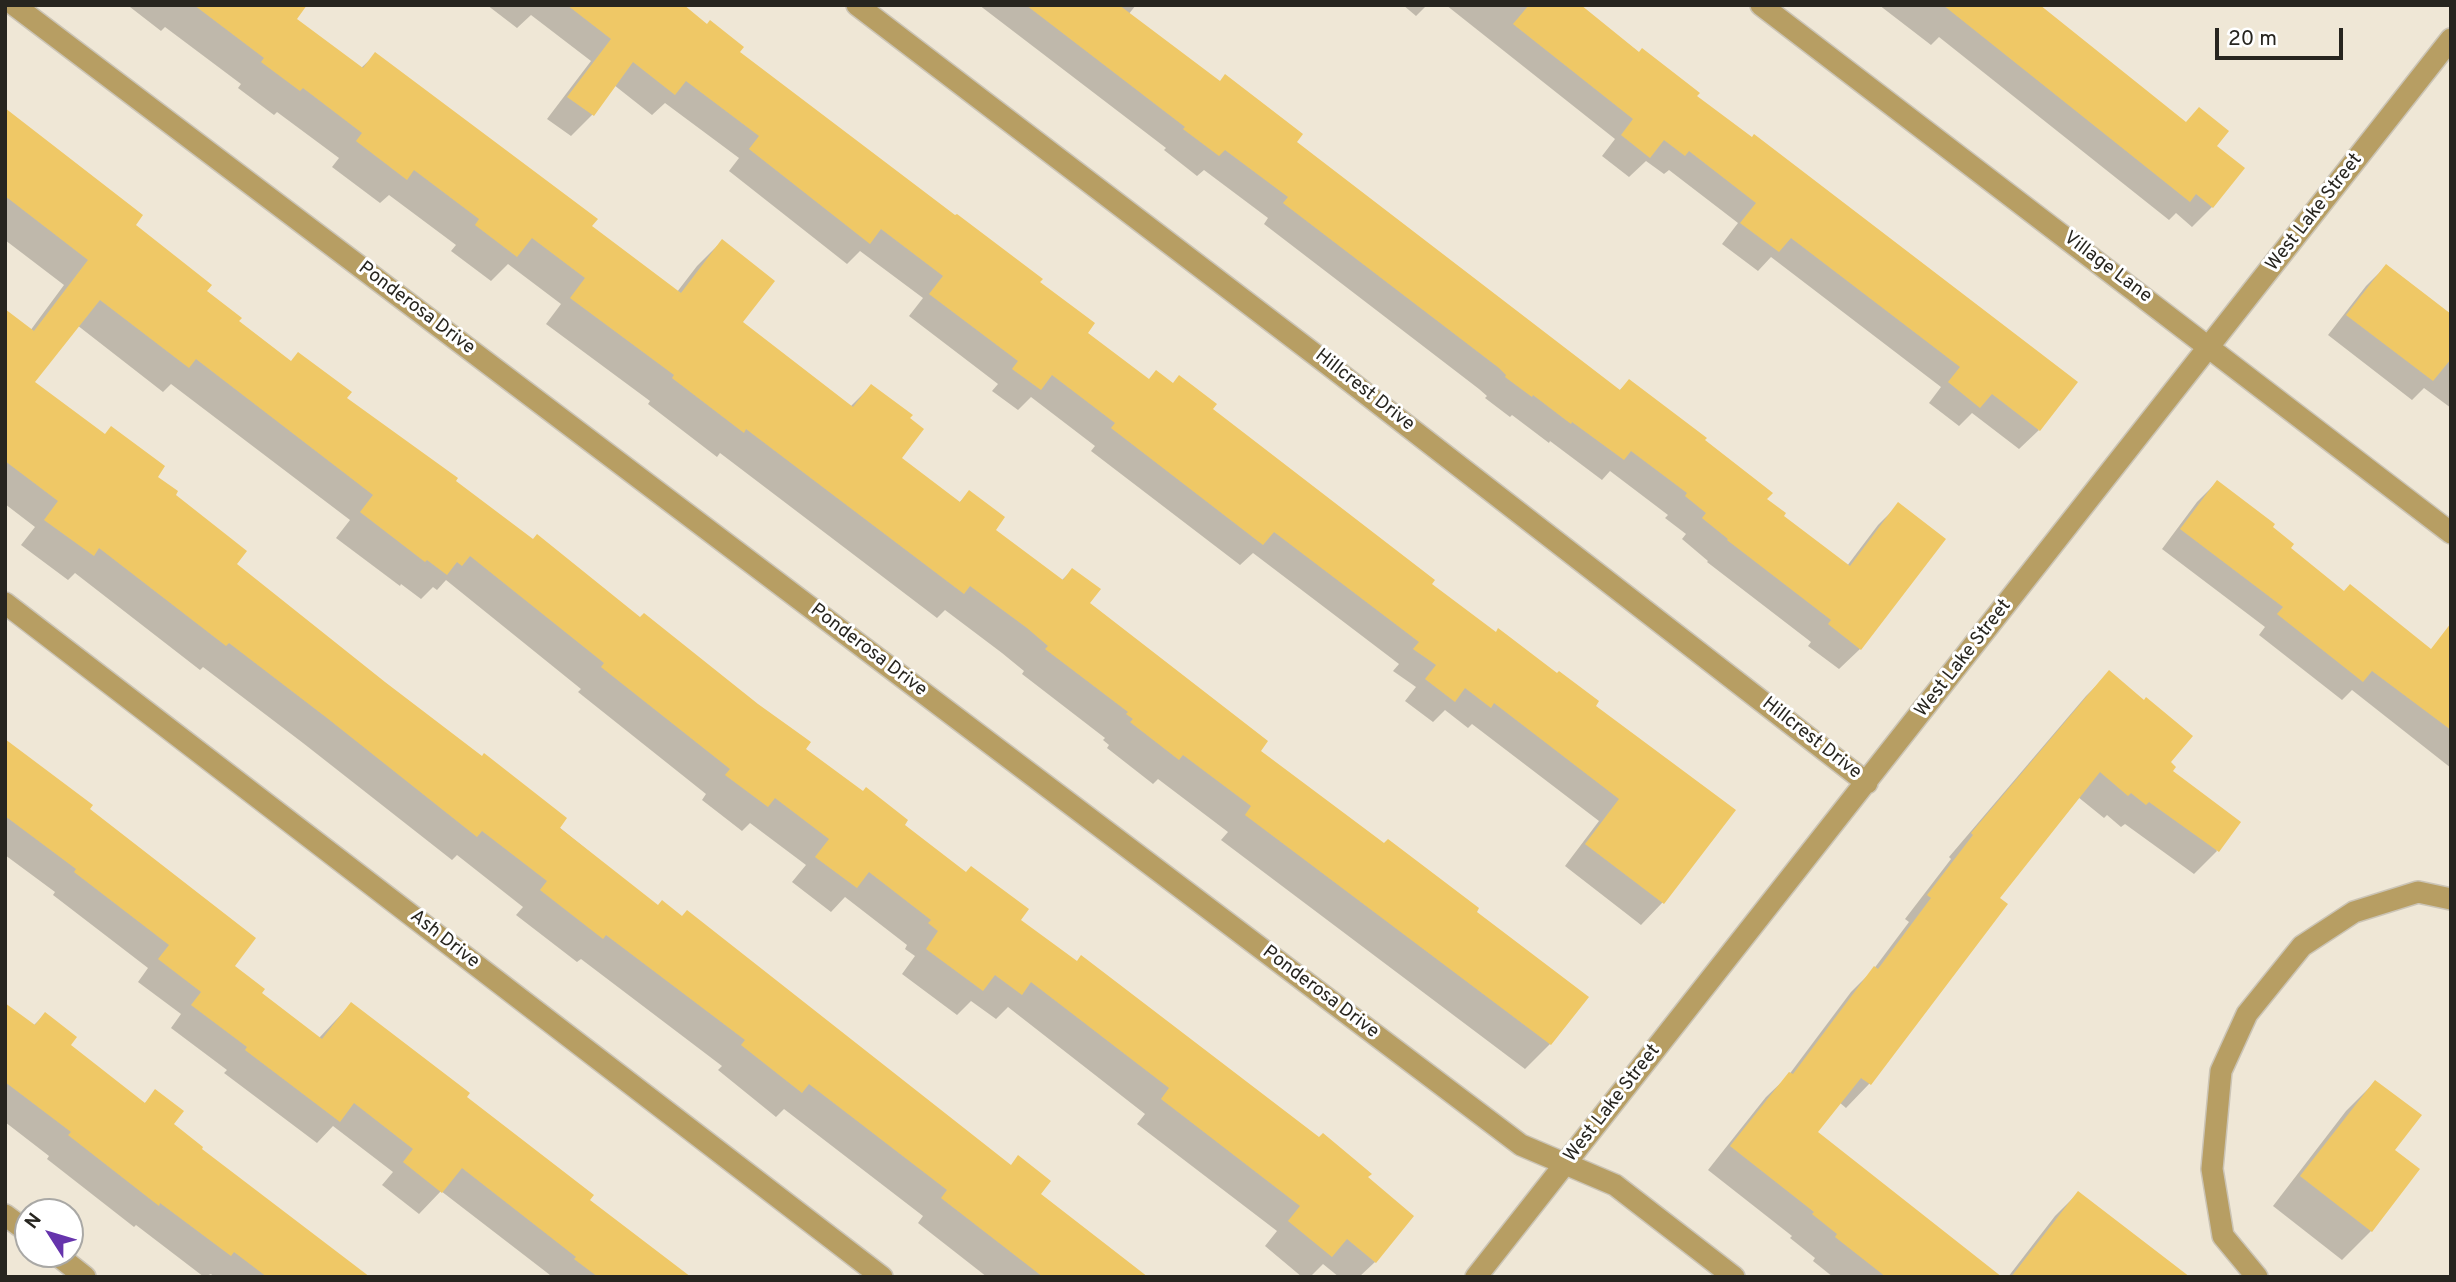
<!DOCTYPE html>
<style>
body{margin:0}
#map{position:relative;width:2456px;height:1282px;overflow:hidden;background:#efe7d6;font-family:Overpass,sans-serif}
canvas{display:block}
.frame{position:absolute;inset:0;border:7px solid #27251f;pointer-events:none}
.north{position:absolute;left:14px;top:1198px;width:70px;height:70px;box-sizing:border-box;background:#fff;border:2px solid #a9a8a5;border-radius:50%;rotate:307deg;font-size:19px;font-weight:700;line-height:28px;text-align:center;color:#27251f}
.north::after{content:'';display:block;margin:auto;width:24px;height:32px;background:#6634ac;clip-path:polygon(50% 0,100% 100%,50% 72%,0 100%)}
.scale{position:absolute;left:2215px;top:28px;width:128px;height:32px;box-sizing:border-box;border:4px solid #27251f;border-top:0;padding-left:9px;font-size:21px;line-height:24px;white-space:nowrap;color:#27251f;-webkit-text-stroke:5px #fff;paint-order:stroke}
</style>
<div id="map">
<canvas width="2456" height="1282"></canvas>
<div class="frame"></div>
<div class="north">N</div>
<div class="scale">20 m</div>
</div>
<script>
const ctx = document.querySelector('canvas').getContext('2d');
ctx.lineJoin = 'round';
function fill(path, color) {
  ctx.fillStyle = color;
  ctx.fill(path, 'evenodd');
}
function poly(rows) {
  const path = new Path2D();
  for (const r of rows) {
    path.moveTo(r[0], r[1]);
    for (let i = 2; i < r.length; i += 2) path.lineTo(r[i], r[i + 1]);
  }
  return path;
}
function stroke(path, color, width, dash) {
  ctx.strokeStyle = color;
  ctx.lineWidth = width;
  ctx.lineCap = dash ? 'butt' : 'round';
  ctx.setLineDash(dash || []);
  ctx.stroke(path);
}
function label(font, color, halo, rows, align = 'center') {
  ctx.font = font + ' Overpass,sans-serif';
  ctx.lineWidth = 6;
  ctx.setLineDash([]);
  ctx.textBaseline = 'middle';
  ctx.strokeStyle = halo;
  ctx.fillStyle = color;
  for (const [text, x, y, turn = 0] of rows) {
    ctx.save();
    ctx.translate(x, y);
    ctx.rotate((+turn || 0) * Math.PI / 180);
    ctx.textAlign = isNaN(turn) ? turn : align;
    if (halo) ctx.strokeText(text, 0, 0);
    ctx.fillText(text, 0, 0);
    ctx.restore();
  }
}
fill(poly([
 [132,5,292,5,294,19,360,69,375,55,590,226,677,292,697,266,722,241,741,323,850,407,871,386,900,458,959,503,969,492,993,530,1061,581,1072,570,1088,603,1258,751,1586,997,1550,1044,1525,1069,1221,840,1228,832,1158,779,1153,784,1107,748,1109,745,1103,740,1105,738,1022,674,1024,671,1002,653,945,610,937,618,720,453,717,457,648,404,650,401,546,324,561,304,508,264,491,281,451,251,456,245,389,195,380,203,332,167,339,158,277,112,274,115,238,88,241,84,165,27,161,31,130,7],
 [487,5,681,5,738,53,1038,283,1085,333,1148,381,1211,410,1430,584,1734,811,1662,903,1641,925,1565,866,1599,821,1472,724,1468,728,1445,710,1433,722,1405,701,1416,687,1393,671,1399,664,1253,553,1240,565,1091,451,1095,446,1031,397,1018,410,992,391,998,384,909,316,923,298,860,251,847,264,729,171,739,158,665,103,652,115,614,85,592,115,571,136,547,119,591,61,531,15,517,28],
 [979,5,1136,5,1128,15,1619,391,1629,381,1703,440,1782,516,1847,566,1878,525,1898,505,1860,649,1839,669,1808,646,1811,642,1707,562,1708,561,1682,539,1686,534,1665,518,1668,515,1610,471,1602,480,1550,441,1549,443,1512,415,1510,417,1485,398,1487,396,1479,389,1264,224,1268,218,1204,170,1197,176,1164,150,1166,148],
 [1403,5,1427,5,1416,16],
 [1446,5,1578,5,1695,96,2039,430,2019,449,1972,413,1959,426,1929,403,1941,387,1771,257,1758,271,1722,244,1738,223,1669,170,1664,174,1646,161,1629,177,1602,156,1615,139],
 [1879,5,2020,5,2215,146,2212,207,2192,227,2176,213,2169,220,1939,37,1931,45],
 [5,111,237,322,290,363,345,398,804,749,902,825,1018,920,1366,1178,1375,1262,1359,1277,1339,1277,1323,1264,1310,1277,1302,1277,1265,1246,1277,1231,1137,1124,1145,1114,1008,1007,996,1019,971,1001,957,1015,902,974,915,956,905,949,907,945,845,897,831,912,792,882,806,865,750,823,742,831,702,800,706,794,578,692,581,689,446,580,437,590,433,587,421,599,401,584,400,586,336,538,350,520,171,384,163,392,77,325,33,382,156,477,234,565,658,907,1145,1277,987,1277,918,1223,923,1216,784,1109,776,1117,718,1070,722,1066,581,959,577,962,516,915,523,907,457,855,452,860,303,743,203,667,200,670,75,573,68,580,21,545,35,527,5,504,5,312,30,331,64,285,5,240],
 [2386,266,2451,316,2451,408,2424,388,2412,400,2328,335,2366,286],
 [2217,482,2270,528,2288,549,2343,593,2451,665,2451,768,2352,690,2342,700,2259,635,2265,627,2162,549,2197,502],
 [2109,673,2169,763,2171,772,2217,851,2194,874,2125,824,2121,827,2107,815,2104,818,2078,797,1997,898,2005,904,1869,1084,1846,1108,1839,1102,1815,1132,1999,1277,1833,1277,1813,1261,1815,1258,1790,1238,1792,1236,1708,1170,1766,1097,1788,1076,1851,992,1873,970,1909,922,1905,919,1951,859,1949,857,2086,696],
 [5,742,88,809,232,967,259,993,319,1038,351,1004,588,1201,689,1277,549,1277,550,1275,441,1191,419,1214,382,1185,393,1172,333,1126,317,1143,224,1073,227,1070,171,1028,181,1014,138,982,148,968,53,895,55,892,5,855],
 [5,1005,33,1026,45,1014,68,1045,144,1104,156,1092,171,1124,199,1150,366,1277,214,1277,211,1274,204,1277,136,1225,134,1227,47,1159,49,1156,5,1122],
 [2375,1082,2393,1150,2371,1231,2342,1260,2273,1206,2346,1111],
 [2078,1193,2187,1277,2008,1277,2055,1216]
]), '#0003');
fill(poly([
 [194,5,307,5,297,19,363,68,375,52,598,219,592,226,681,293,722,239,775,281,743,322,853,407,871,384,913,415,910,418,924,429,902,458,960,502,969,490,1005,517,996,530,1063,580,1072,568,1101,589,1090,603,1268,741,1261,751,1384,843,1388,839,1479,908,1477,912,1589,997,1551,1045,1245,815,1251,806,1183,755,1179,760,1130,722,1133,719,1126,714,1128,712,1045,649,1048,646,1027,628,970,586,964,594,746,429,744,433,672,378,674,375,570,298,585,278,532,238,517,257,475,225,479,219,414,170,407,180,356,141,362,133,303,88,300,91,261,62,264,58],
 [567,5,684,5,707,24,710,20,744,47,740,52,955,215,957,214,1043,279,1040,282,1095,323,1088,333,1149,379,1156,370,1173,383,1179,375,1217,404,1213,409,1435,580,1432,584,1496,632,1498,628,1557,673,1559,671,1599,701,1596,706,1736,810,1664,904,1585,844,1619,799,1494,703,1491,708,1465,688,1455,702,1425,679,1436,665,1413,649,1419,642,1274,532,1263,545,1111,428,1115,423,1052,375,1041,390,1012,369,1018,361,929,294,943,276,881,229,870,244,749,149,759,136,686,81,675,95,633,62,594,116,567,97,611,39],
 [1026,5,1119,5,1220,81,1225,74,1303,134,1297,142,1620,390,1629,379,1707,438,1705,440,1773,493,1767,499,1786,513,1784,516,1850,566,1898,502,1946,539,1861,650,1828,624,1831,620,1727,540,1728,539,1702,518,1706,513,1685,496,1687,493,1631,451,1624,460,1572,422,1571,424,1533,395,1532,397,1505,377,1506,375,1499,368,1283,203,1288,197,1225,150,1219,156,1183,129,1185,127],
 [1529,5,1581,5,1639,52,1642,48,1700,93,1697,96,1752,137,1754,134,2078,382,2040,431,1992,394,1980,408,1948,382,1960,367,1791,238,1779,252,1740,223,1756,203,1689,151,1685,156,1664,140,1650,158,1621,135,1633,119,1513,24],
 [1943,5,2040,5,2186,122,2199,107,2229,131,2217,146,2245,168,2213,208,2196,194,2190,202],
 [5,108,143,215,136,225,212,285,207,291,242,318,239,321,291,361,298,352,352,392,347,398,458,478,456,481,533,539,537,534,640,617,644,613,758,704,811,742,806,749,863,791,866,787,908,820,905,825,966,872,971,866,1029,909,1021,920,1077,961,1081,955,1319,1137,1323,1133,1372,1174,1368,1177,1414,1216,1376,1263,1347,1239,1332,1257,1288,1221,1300,1206,1161,1099,1169,1088,1031,982,1022,995,995,975,983,991,926,949,938,931,928,923,931,920,869,872,857,888,815,857,829,839,775,798,768,807,725,775,730,769,601,667,604,663,470,556,462,566,457,562,447,575,427,560,425,562,360,512,373,495,196,359,189,368,100,300,35,382,105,434,111,426,165,466,158,477,178,491,176,495,247,551,237,564,385,682,482,756,484,753,567,818,560,828,658,905,662,900,682,916,687,910,1011,1165,1018,1155,1051,1181,1041,1194,1148,1277,1043,1277,941,1198,947,1190,809,1084,802,1093,741,1045,745,1040,606,935,603,939,540,890,547,881,482,831,477,837,327,718,229,643,226,646,99,548,94,556,44,520,58,501,5,461,5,309,34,331,88,260,5,196],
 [2386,264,2451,314,2451,359,2433,381,2346,315],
 [2217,480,2275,524,2273,527,2294,544,2291,548,2344,591,2350,584,2431,649,2451,623,2451,730,2372,671,2363,682,2277,614,2283,607,2180,529],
 [2109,670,2144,700,2146,697,2193,736,2171,762,2176,767,2173,771,2241,822,2219,852,2149,802,2146,805,2131,793,2128,796,2100,772,2000,898,2008,904,1871,1085,1861,1078,1818,1132,2002,1277,1886,1277,1835,1237,1837,1234,1812,1214,1814,1212,1730,1146,1789,1072,1793,1074,1874,966,1878,969,1931,898,1927,895,1973,835,1971,833],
 [5,739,93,805,90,809,256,938,235,966,265,989,262,993,322,1039,351,1002,470,1093,467,1097,594,1195,590,1200,691,1277,598,1277,574,1259,576,1257,462,1168,442,1193,403,1162,413,1149,354,1103,340,1122,245,1050,247,1047,191,1005,201,992,158,959,169,945,74,872,76,869,5,816],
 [5,1003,35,1025,45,1012,77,1037,71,1045,145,1103,155,1089,184,1111,174,1124,203,1147,202,1149,370,1277,267,1277,234,1252,231,1256,160,1203,159,1206,68,1135,71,1132,5,1082],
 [2375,1080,2422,1115,2395,1150,2420,1169,2372,1232,2300,1176],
 [2078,1191,2190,1277,2011,1277]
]), '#efc866');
const lane = poly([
 [2257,1277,2223,1236,2212,1169,2221,1071,2247,1014,2302,946,2354,912,2418,892,2451,899]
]);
const street = poly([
 [14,5,1521,1145,1615,1185,1734,1277],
 [857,5,1334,369,1867,783],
 [1761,5,2451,533],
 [5,603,882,1277],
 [5,1215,28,1232],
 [56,1254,85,1277],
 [1476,1277,2451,39]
]);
stroke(lane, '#cbc4b5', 24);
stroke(street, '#cbc4b5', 24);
stroke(lane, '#b79e63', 21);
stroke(street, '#b79e63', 21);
label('19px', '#27251f', '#fff', [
 ["West Lake Street",2315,213,-52],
 ["Village Lane",2107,268,37],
 ["Ponderosa Drive",416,309,37],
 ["Hillcrest Drive",1364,391,38],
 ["Ponderosa Drive",868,651,37],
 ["West Lake Street",1964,659,-52],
 ["Hillcrest Drive",1811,739,38],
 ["Ash Drive",444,940,38],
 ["Ponderosa Drive",1320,993,37],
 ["West Lake Street",1613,1104,-52]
]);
</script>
